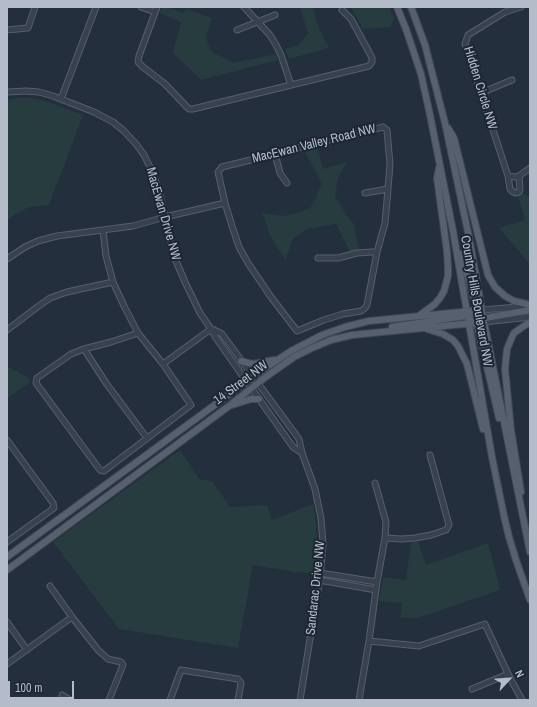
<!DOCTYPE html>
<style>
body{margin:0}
#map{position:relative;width:537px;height:707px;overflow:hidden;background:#242f3e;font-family:"Archivo Narrow",sans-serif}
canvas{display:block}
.frame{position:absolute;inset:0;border:8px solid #b4bcc9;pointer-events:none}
.north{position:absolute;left:489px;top:659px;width:40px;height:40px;-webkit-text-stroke:3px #1d2633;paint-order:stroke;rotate:64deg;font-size:11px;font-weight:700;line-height:16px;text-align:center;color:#b4bcc9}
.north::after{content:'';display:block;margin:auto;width:14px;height:18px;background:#b4bcc9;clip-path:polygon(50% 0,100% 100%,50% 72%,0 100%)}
.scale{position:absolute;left:8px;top:681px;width:66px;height:18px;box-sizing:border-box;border:2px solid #b4bcc9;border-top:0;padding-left:5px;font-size:12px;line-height:14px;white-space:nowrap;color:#b4bcc9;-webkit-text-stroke:3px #1d2633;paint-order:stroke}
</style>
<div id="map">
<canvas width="537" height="707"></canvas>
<div class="frame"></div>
<div class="north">N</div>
<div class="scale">100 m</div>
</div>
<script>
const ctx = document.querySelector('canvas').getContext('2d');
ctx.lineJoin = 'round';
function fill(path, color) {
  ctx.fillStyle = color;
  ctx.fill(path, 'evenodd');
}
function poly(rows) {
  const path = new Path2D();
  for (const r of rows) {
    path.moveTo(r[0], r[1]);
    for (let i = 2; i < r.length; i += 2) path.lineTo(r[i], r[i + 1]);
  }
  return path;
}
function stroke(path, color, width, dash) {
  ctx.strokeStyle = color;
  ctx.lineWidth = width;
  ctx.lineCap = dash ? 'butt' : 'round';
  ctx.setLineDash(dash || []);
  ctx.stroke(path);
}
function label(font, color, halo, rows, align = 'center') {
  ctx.font = font + ' "Archivo Narrow",sans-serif';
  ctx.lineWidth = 4;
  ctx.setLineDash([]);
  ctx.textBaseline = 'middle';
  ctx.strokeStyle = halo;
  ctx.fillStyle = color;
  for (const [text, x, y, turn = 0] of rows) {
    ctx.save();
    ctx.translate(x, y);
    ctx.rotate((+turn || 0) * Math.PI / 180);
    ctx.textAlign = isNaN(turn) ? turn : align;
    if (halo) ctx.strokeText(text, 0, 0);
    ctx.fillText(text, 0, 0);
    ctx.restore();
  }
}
fill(poly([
 [162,7,165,7,184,13,186,9,212,18,206,37,210,50,233,63,276,54,278,60,201,80,173,53,181,22,160,13],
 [300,7,313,7,317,23,329,48,289,59,285,49,298,45,308,34],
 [351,7,389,7,394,18,390,27,363,29],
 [17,98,32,98,46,101,83,115,49,205,29,207,16,214,7,220,7,100],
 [317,145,323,169,345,163,346,164,338,177,335,196,345,213,354,224,359,250,350,252,336,224,307,229,293,239,285,260,270,235,262,213,284,216,310,209,322,184,304,150],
 [523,193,530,198,530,264,499,228,525,220,518,196],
 [8,367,29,378,29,383,7,398,7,368],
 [180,450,199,479,212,481,230,507,267,505,272,520,313,504,316,523,317,543,313,573,294,572,253,565,238,648,119,629,53,542],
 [418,541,426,565,488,543,500,590,418,618,400,617,402,603,379,601,383,577,406,580,411,542]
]), '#263c3f');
const minor = poly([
 [141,7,155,12],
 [157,7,139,56,138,62,143,67,165,84,186,106,189,109,193,109,291,85,281,55,275,43,269,34,244,7],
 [7,30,28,28,35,7],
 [237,30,275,15],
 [291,85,369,66,372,62,372,58,370,54,351,19,342,10],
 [7,92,26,91,39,92,53,96,94,112,113,122,124,131,136,144,144,155,153,173,160,194,173,254,185,282,200,313,211,329,216,338,242,375,293,447,302,453],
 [481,93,512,80],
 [61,99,96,7],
 [383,127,387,130,390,164,388,189,385,223,377,252,367,305,365,308,361,311,343,314,324,320,297,331,271,297,248,263,239,247,232,226,225,203,218,172,222,167,275,154,309,145,383,127],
 [275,154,280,173,287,183],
 [508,176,516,177,519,176,530,168],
 [519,176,520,190,519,192,516,193,513,192,510,189,508,176,465,44,468,35,505,12,521,7],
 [365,193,388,189],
 [103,230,106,256,113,282,125,308,138,333,163,364,191,405,104,471,100,470,36,383,37,378,71,354,84,349,111,342,138,333],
 [318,258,338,258,357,253,372,252,377,252],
 [7,259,25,247,38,241,57,236,133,226,165,217,225,203],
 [482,310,529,306],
 [484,322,530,317],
 [212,329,222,334,299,439,302,453,315,489,321,518,323,544,320,578,300,700],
 [7,330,36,308,50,298,67,292,113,282],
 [84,349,106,383,147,438],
 [163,364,211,329],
 [7,440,53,503,54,508,7,542],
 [385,538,402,539,415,538,431,535,446,530,449,525,430,455],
 [320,573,377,582],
 [319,580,376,590],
 [50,586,72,617],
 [7,622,27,650],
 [369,641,419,646,485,624,508,674,522,700],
 [7,664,72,617,98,650,108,659,121,662,123,665,109,700],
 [472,689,508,674],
 [62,695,70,700],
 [170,700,181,670,238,679,241,683,238,700],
 [359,700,369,641,377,582,385,538,386,522,375,483]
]);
const major = poly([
 [397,7,406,29,421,74,430,115,453,231,492,457,504,516,509,537,516,560,530,600],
 [411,7,425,45,445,123,469,237,484,322,530,552],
 [448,128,454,138,488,275,495,287,505,296,514,301,530,305],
 [461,254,478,312],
 [469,312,478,328,499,418],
 [420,315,435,304,440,298,444,291,448,276,448,267,447,251,437,178,439,168],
 [480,319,530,310],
 [392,327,472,315],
 [427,329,443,334,453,340,458,346,467,364,483,429],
 [241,361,248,363,254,364,274,360],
 [232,405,251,399,259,399],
 [521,492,511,430,505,369,507,349,512,337,514,333,521,328,530,322],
 [7,557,216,404,253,376,291,351,322,335,345,327,369,321,482,310],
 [7,570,229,406,263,379,294,357,312,348,331,340,352,335,484,322]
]);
stroke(minor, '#565f6c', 7);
stroke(major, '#414a57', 8);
stroke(minor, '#38414e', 5);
stroke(major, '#56606e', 6);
label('13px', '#b4bcc9', '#1d2633', [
 ["Hidden Circle NW",480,88,73],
 ["MacEwan Valley Road NW",314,144,-14],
 ["MacEwan Drive NW",163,214,74],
 ["Country Hills Boulevard NW",476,301,80],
 ["14 Street NW",241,383,-37],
 ["Sandarac Drive NW",316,588,-84]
]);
</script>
